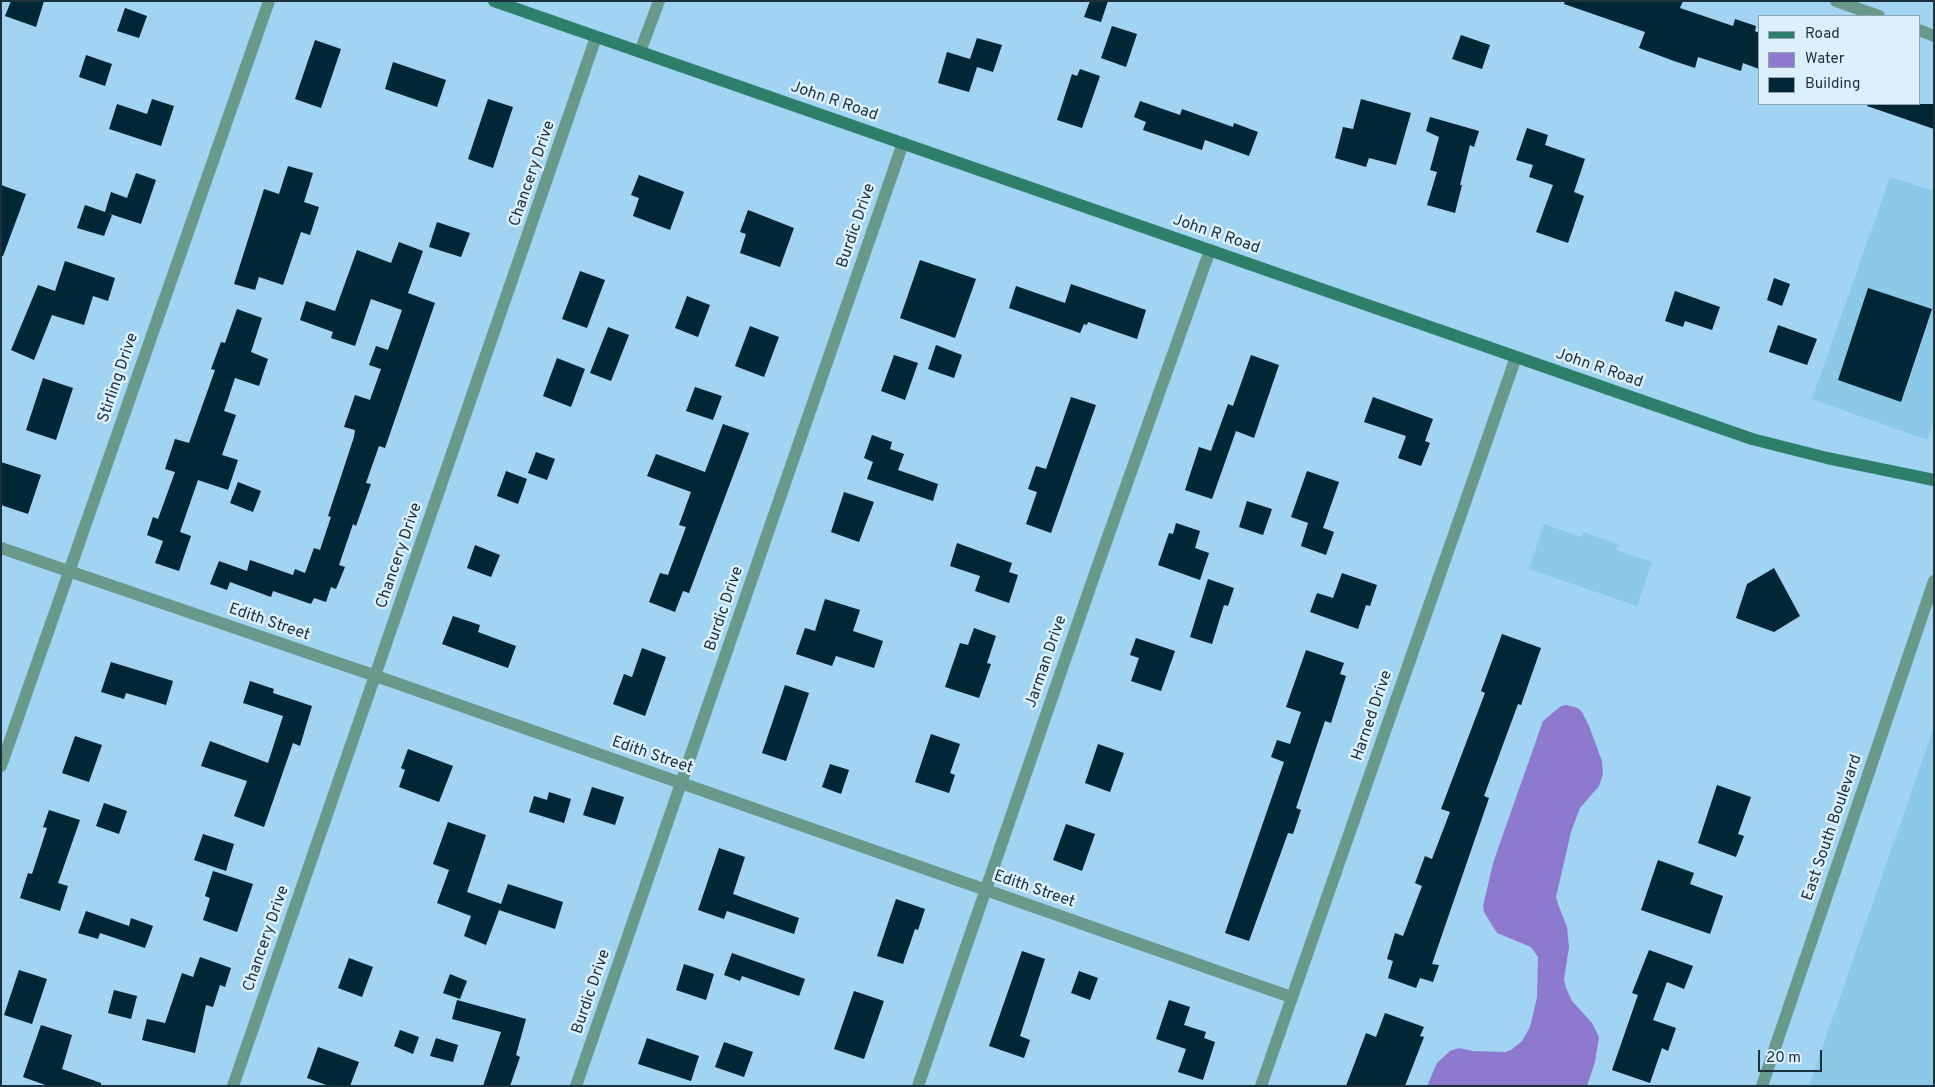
<!DOCTYPE html>
<style>
body{margin:0}
#map{position:relative;width:1935px;height:1087px;overflow:hidden;background:#a0d4f2;font-family:Overpass,sans-serif}
canvas{display:block}
.frame{position:absolute;inset:0;border:2px solid #1b303b;pointer-events:none}
.legend{position:absolute;left:1758px;top:15px;width:162px;height:90px;box-sizing:border-box;background:#dcf0fc;border:1px solid #8fa3af;margin:0;padding:6px 9px;list-style:none;font-size:15px;color:#1b303b}
.legend li{display:flex;align-items:center;gap:10px;height:25px}
.legend b{width:25px;border:1px solid #8fa3af}
.scale{position:absolute;left:1758px;top:1050px;width:64px;height:22px;box-sizing:border-box;border:2px solid #1b303b;border-top:0;padding-left:6px;font-size:15px;line-height:18px;white-space:nowrap;color:#1b303b;-webkit-text-stroke:4px #dcf0fc;paint-order:stroke}
</style>
<div id="map">
<canvas width="1935" height="1087"></canvas>
<div class="frame"></div>
<ul class="legend">
<li><b style="height:6px;background:#2d7f6a"></b>Road</li>
<li><b style="height:14px;background:#8d79ce"></b>Water</li>
<li><b style="height:14px;background:#012636"></b>Building</li>
</ul>
<div class="scale">20 m</div>
</div>
<script>
const ctx = document.querySelector('canvas').getContext('2d');
ctx.lineJoin = 'round';
function fill(path, color) {
  ctx.fillStyle = color;
  ctx.fill(path, 'evenodd');
}
function poly(rows) {
  const path = new Path2D();
  for (const r of rows) {
    path.moveTo(r[0], r[1]);
    for (let i = 2; i < r.length; i += 2) path.lineTo(r[i], r[i + 1]);
  }
  return path;
}
function stroke(path, color, width, dash) {
  ctx.strokeStyle = color;
  ctx.lineWidth = width;
  ctx.lineCap = dash ? 'butt' : 'round';
  ctx.setLineDash(dash || []);
  ctx.stroke(path);
}
function label(font, color, halo, rows, align = 'center') {
  ctx.font = font + ' Overpass,sans-serif';
  ctx.lineWidth = 5;
  ctx.setLineDash([]);
  ctx.textBaseline = 'middle';
  ctx.strokeStyle = halo;
  ctx.fillStyle = color;
  for (const [text, x, y, turn = 0] of rows) {
    ctx.save();
    ctx.translate(x, y);
    ctx.rotate((+turn || 0) * Math.PI / 180);
    ctx.textAlign = isNaN(turn) ? turn : align;
    if (halo) ctx.strokeText(text, 0, 0);
    ctx.fillText(text, 0, 0);
    ctx.restore();
  }
}
fill(poly([
 [1890,177,1934,191,1934,418,1927,440,1812,399],
 [1544,524,1581,537,1583,532,1618,544,1616,550,1652,562,1637,606,1529,569],
 [1934,727,1934,1086,1809,1086]
]), '#8cc8e8');
fill(poly([
 [1566,705,1578,708,1582,712,1589,726,1602,761,1603,774,1599,786,1580,808,1571,832,1556,897,1558,904,1567,927,1569,947,1564,979,1566,988,1572,1001,1592,1023,1599,1037,1595,1062,1587,1086,1427,1086,1437,1063,1450,1051,1459,1048,1473,1051,1505,1052,1511,1050,1522,1041,1530,1027,1537,997,1538,957,1531,947,1497,933,1484,912,1483,906,1493,863,1543,721,1561,706]
]), '#8d79ce');
fill(poly([
 [11,1,44,1,36,27,5,16],
 [1090,1,1108,1,1101,22,1084,17],
 [1565,1,1683,1,1680,8,1733,26,1735,19,1756,26,1755,31,1759,33,1759,69,1743,63,1741,71,1698,57,1695,68,1674,61,1639,48,1645,32,1564,4],
 [125,8,147,16,139,38,117,31],
 [1112,26,1137,34,1126,67,1101,58],
 [1461,35,1490,45,1482,69,1452,59],
 [977,38,1002,45,993,72,977,67,969,92,938,83,947,52,970,59],
 [315,40,341,49,321,108,295,99],
 [86,55,112,64,105,86,79,77],
 [393,62,446,80,437,107,385,89],
 [1080,69,1100,76,1082,128,1057,120,1072,74,1077,76],
 [152,99,174,106,161,146,109,129,117,104,147,114],
 [488,99,513,107,493,168,468,159],
 [1361,99,1411,113,1396,165,1369,158,1366,167,1335,158,1343,127,1353,129],
 [1140,101,1180,115,1182,109,1233,127,1234,123,1258,132,1249,156,1205,140,1202,150,1143,130,1146,122,1134,117],
 [1868,104,1934,104,1934,129,1867,106],
 [1430,117,1479,131,1474,147,1470,145,1460,185,1462,185,1455,213,1427,205,1437,172,1430,170,1439,137,1426,131],
 [1527,128,1548,135,1545,145,1585,159,1574,192,1584,196,1568,243,1536,232,1553,185,1529,177,1533,165,1516,160],
 [288,166,313,173,304,202,319,207,310,235,301,232,283,285,259,277,255,290,234,284,264,189,279,194],
 [136,173,156,180,141,224,107,213,112,215,104,236,77,228,85,205,105,212,111,192,127,198],
 [639,175,684,192,670,230,633,216,639,198,631,195],
 [1,185,26,194,3,256,1,256],
 [748,210,794,228,780,267,740,253,746,234,740,232],
 [437,222,470,233,461,257,429,247],
 [399,242,423,251,408,293,435,303,385,448,379,446,366,483,371,484,356,526,353,524,339,565,345,567,336,589,331,587,326,602,314,598,311,604,273,591,271,597,230,582,227,590,210,584,219,561,247,571,250,560,293,575,295,569,305,573,314,548,320,550,331,517,328,516,354,437,355,430,344,427,355,395,370,400,381,369,369,365,376,346,388,350,402,310,371,299,355,346,331,338,333,332,300,320,306,301,335,311,357,250,391,263],
 [920,260,976,279,955,338,900,318],
 [65,261,115,278,108,301,93,296,84,325,52,315,34,360,11,350,38,285,55,291],
 [580,271,605,280,587,328,562,319],
 [1774,278,1790,284,1782,306,1767,300],
 [1071,284,1146,310,1137,339,1088,322,1087,325,1084,324,1080,333,1009,308,1016,286,1065,303],
 [1868,288,1932,309,1901,402,1838,380],
 [1675,291,1720,307,1712,330,1685,321,1683,327,1665,321],
 [687,296,710,305,698,337,675,328],
 [237,309,262,318,251,352,268,359,259,386,235,378,224,411,236,415,222,455,238,460,228,490,198,480,180,532,191,536,179,571,155,563,163,541,147,535,153,517,158,519,175,472,165,469,175,439,189,443,215,370,211,369,221,342,225,343],
 [1778,325,1817,339,1807,365,1769,352],
 [750,326,779,337,764,377,735,366],
 [608,327,629,335,611,381,590,373],
 [936,345,962,355,954,378,928,369],
 [894,355,918,363,905,400,881,391],
 [1251,355,1279,365,1254,438,1236,431,1212,499,1185,490,1199,447,1211,451,1228,404,1233,406],
 [557,358,585,369,571,407,543,396],
 [43,378,73,388,56,440,26,430],
 [695,387,722,396,713,420,686,411],
 [1071,397,1096,405,1051,533,1026,524,1037,492,1028,489,1036,466,1046,469],
 [1373,397,1433,419,1425,441,1430,443,1421,466,1398,458,1406,436,1364,422],
 [723,424,749,433,689,593,683,591,675,612,649,602,660,573,668,575,686,527,679,525,691,492,647,476,656,454,705,472],
 [872,435,892,442,890,449,904,454,898,470,938,484,933,501,867,479,873,462,864,458],
 [536,452,555,459,547,480,528,473],
 [1,462,41,475,28,514,1,505],
 [506,471,527,479,518,504,497,496],
 [1307,471,1339,482,1323,528,1334,532,1326,555,1301,546,1308,523,1320,527,1291,517],
 [238,482,261,491,253,512,230,503],
 [844,492,874,502,859,542,831,532],
 [1247,501,1272,509,1263,535,1239,527],
 [1176,523,1200,531,1195,548,1209,553,1200,580,1158,565,1169,533,1173,534],
 [957,543,1012,563,1009,572,1018,575,1009,603,975,591,980,576,950,566],
 [475,545,500,555,491,577,467,568],
 [1774,568,1800,616,1774,632,1736,618,1747,584],
 [1342,573,1377,585,1370,606,1366,605,1358,629,1310,612,1317,593,1333,598],
 [1208,579,1234,588,1228,606,1224,605,1212,644,1190,637],
 [825,599,860,610,853,631,883,641,874,668,836,656,832,666,796,654,805,628,815,631],
 [453,616,480,625,478,632,516,646,508,668,442,644],
 [974,628,996,636,987,663,991,664,979,698,945,687,960,643,968,645],
 [1502,634,1541,648,1521,705,1518,704,1484,796,1489,798,1432,964,1439,965,1433,982,1420,978,1416,988,1388,978,1393,961,1387,959,1395,933,1403,936,1422,886,1415,883,1425,856,1432,859,1450,812,1441,809,1485,693,1481,691],
 [1136,638,1175,651,1161,691,1131,681,1139,658,1130,655],
 [642,648,666,657,645,716,613,704,624,674,632,677],
 [1306,650,1344,663,1340,674,1346,676,1331,723,1325,721,1296,808,1301,810,1293,834,1288,833,1249,941,1225,933,1284,762,1271,757,1277,740,1290,744,1301,712,1286,707],
 [111,662,173,681,166,705,126,693,124,699,101,692],
 [250,681,274,689,273,693,312,706,300,746,293,743,264,827,234,816,247,781,201,766,210,741,268,763,283,716,243,703],
 [785,685,809,693,786,761,762,753],
 [931,734,960,744,950,773,955,775,949,793,915,782],
 [75,736,102,745,89,782,62,773],
 [1098,744,1124,753,1110,792,1085,783],
 [408,749,453,766,439,802,399,787,405,770,401,768],
 [830,764,849,770,841,794,822,787],
 [1717,785,1751,797,1738,834,1744,836,1736,857,1698,843],
 [592,787,624,797,615,825,583,815],
 [549,792,571,799,564,823,529,812,534,796,547,800],
 [104,803,127,811,119,834,96,826],
 [49,810,80,820,58,883,68,886,60,911,20,898,28,873,32,874,47,828,43,827],
 [448,822,486,835,467,892,501,904,508,884,563,902,555,929,499,910,501,905,486,945,464,936,471,916,437,903,449,870,433,864],
 [1066,824,1095,834,1082,871,1053,860],
 [203,834,234,844,226,871,194,860],
 [719,848,745,857,733,894,799,918,794,934,727,911,724,919,698,910],
 [1658,860,1694,873,1690,884,1723,896,1710,934,1641,910],
 [213,871,253,884,237,932,203,920,210,898,205,896],
 [896,899,925,909,918,930,915,929,903,964,877,956],
 [86,911,129,926,131,918,153,926,145,948,100,933,98,939,78,933],
 [1649,950,1693,966,1684,989,1667,982,1653,1020,1676,1028,1668,1051,1662,1048,1650,1083,1612,1070,1638,995,1632,993],
 [1022,951,1045,959,1020,1036,1030,1040,1024,1058,989,1046],
 [732,953,805,979,799,996,742,976,740,981,724,975],
 [200,957,231,968,225,987,220,985,213,1007,206,1005,195,1053,142,1040,147,1019,165,1023,182,973,193,977],
 [349,958,373,967,362,997,338,988],
 [684,964,714,974,706,1000,676,990],
 [19,970,47,979,32,1024,4,1015],
 [1079,971,1098,978,1090,1000,1071,993],
 [450,974,467,981,460,999,443,993],
 [114,990,137,996,131,1019,108,1013],
 [854,991,884,1001,864,1059,834,1049],
 [457,1000,526,1019,516,1055,520,1057,510,1086,483,1086,501,1032,452,1019],
 [1169,1000,1190,1007,1184,1025,1206,1032,1204,1038,1215,1042,1203,1080,1178,1072,1186,1049,1156,1039],
 [1385,1013,1424,1027,1420,1036,1424,1037,1405,1086,1346,1086,1366,1033,1376,1037],
 [41,1025,72,1035,62,1069,101,1083,101,1086,48,1086,23,1077],
 [400,1030,419,1037,413,1054,394,1046],
 [436,1038,458,1045,453,1062,430,1056],
 [647,1038,699,1056,691,1081,638,1064],
 [724,1042,753,1052,744,1077,715,1067],
 [318,1047,359,1062,350,1086,329,1086,307,1078]
]), '#012636');
stroke(poly([
 [1836,1,1879,16],
 [1919,30,1934,36],
 [640,52,659,1],
 [1,548,376,676,1291,997],
 [1,766,269,1],
 [233,1086,596,37],
 [576,1086,903,143],
 [918,1086,1094,576,1210,250],
 [1261,1086,1516,357]
]), '#69998a', 12);
stroke(poly([
 [1762,1086,1934,581]
]), '#69998a', 12);
stroke(poly([
 [494,1,1752,439,1827,458,1934,480]
]), '#2d7f6a', 12);
label('16px', '#1b303b', '#dcf0fc', [
 ["John R Road",834,102,19],
 ["Chancery Drive",533,174,-71],
 ["Burdic Drive",857,226,-71],
 ["John R Road",1216,235,19],
 ["John R Road",1599,369,19],
 ["Stirling Drive",119,378,-71],
 ["Chancery Drive",400,556,-71],
 ["Burdic Drive",725,609,-71],
 ["Edith Street",269,623,19],
 ["Jarman Drive",1047,662,-71],
 ["Harned Drive",1373,716,-71],
 ["Edith Street",652,756,19],
 ["East South Boulevard",1833,828,-71],
 ["Edith Street",1034,890,19],
 ["Chancery Drive",267,939,-71],
 ["Burdic Drive",592,992,-71]
]);
</script>
